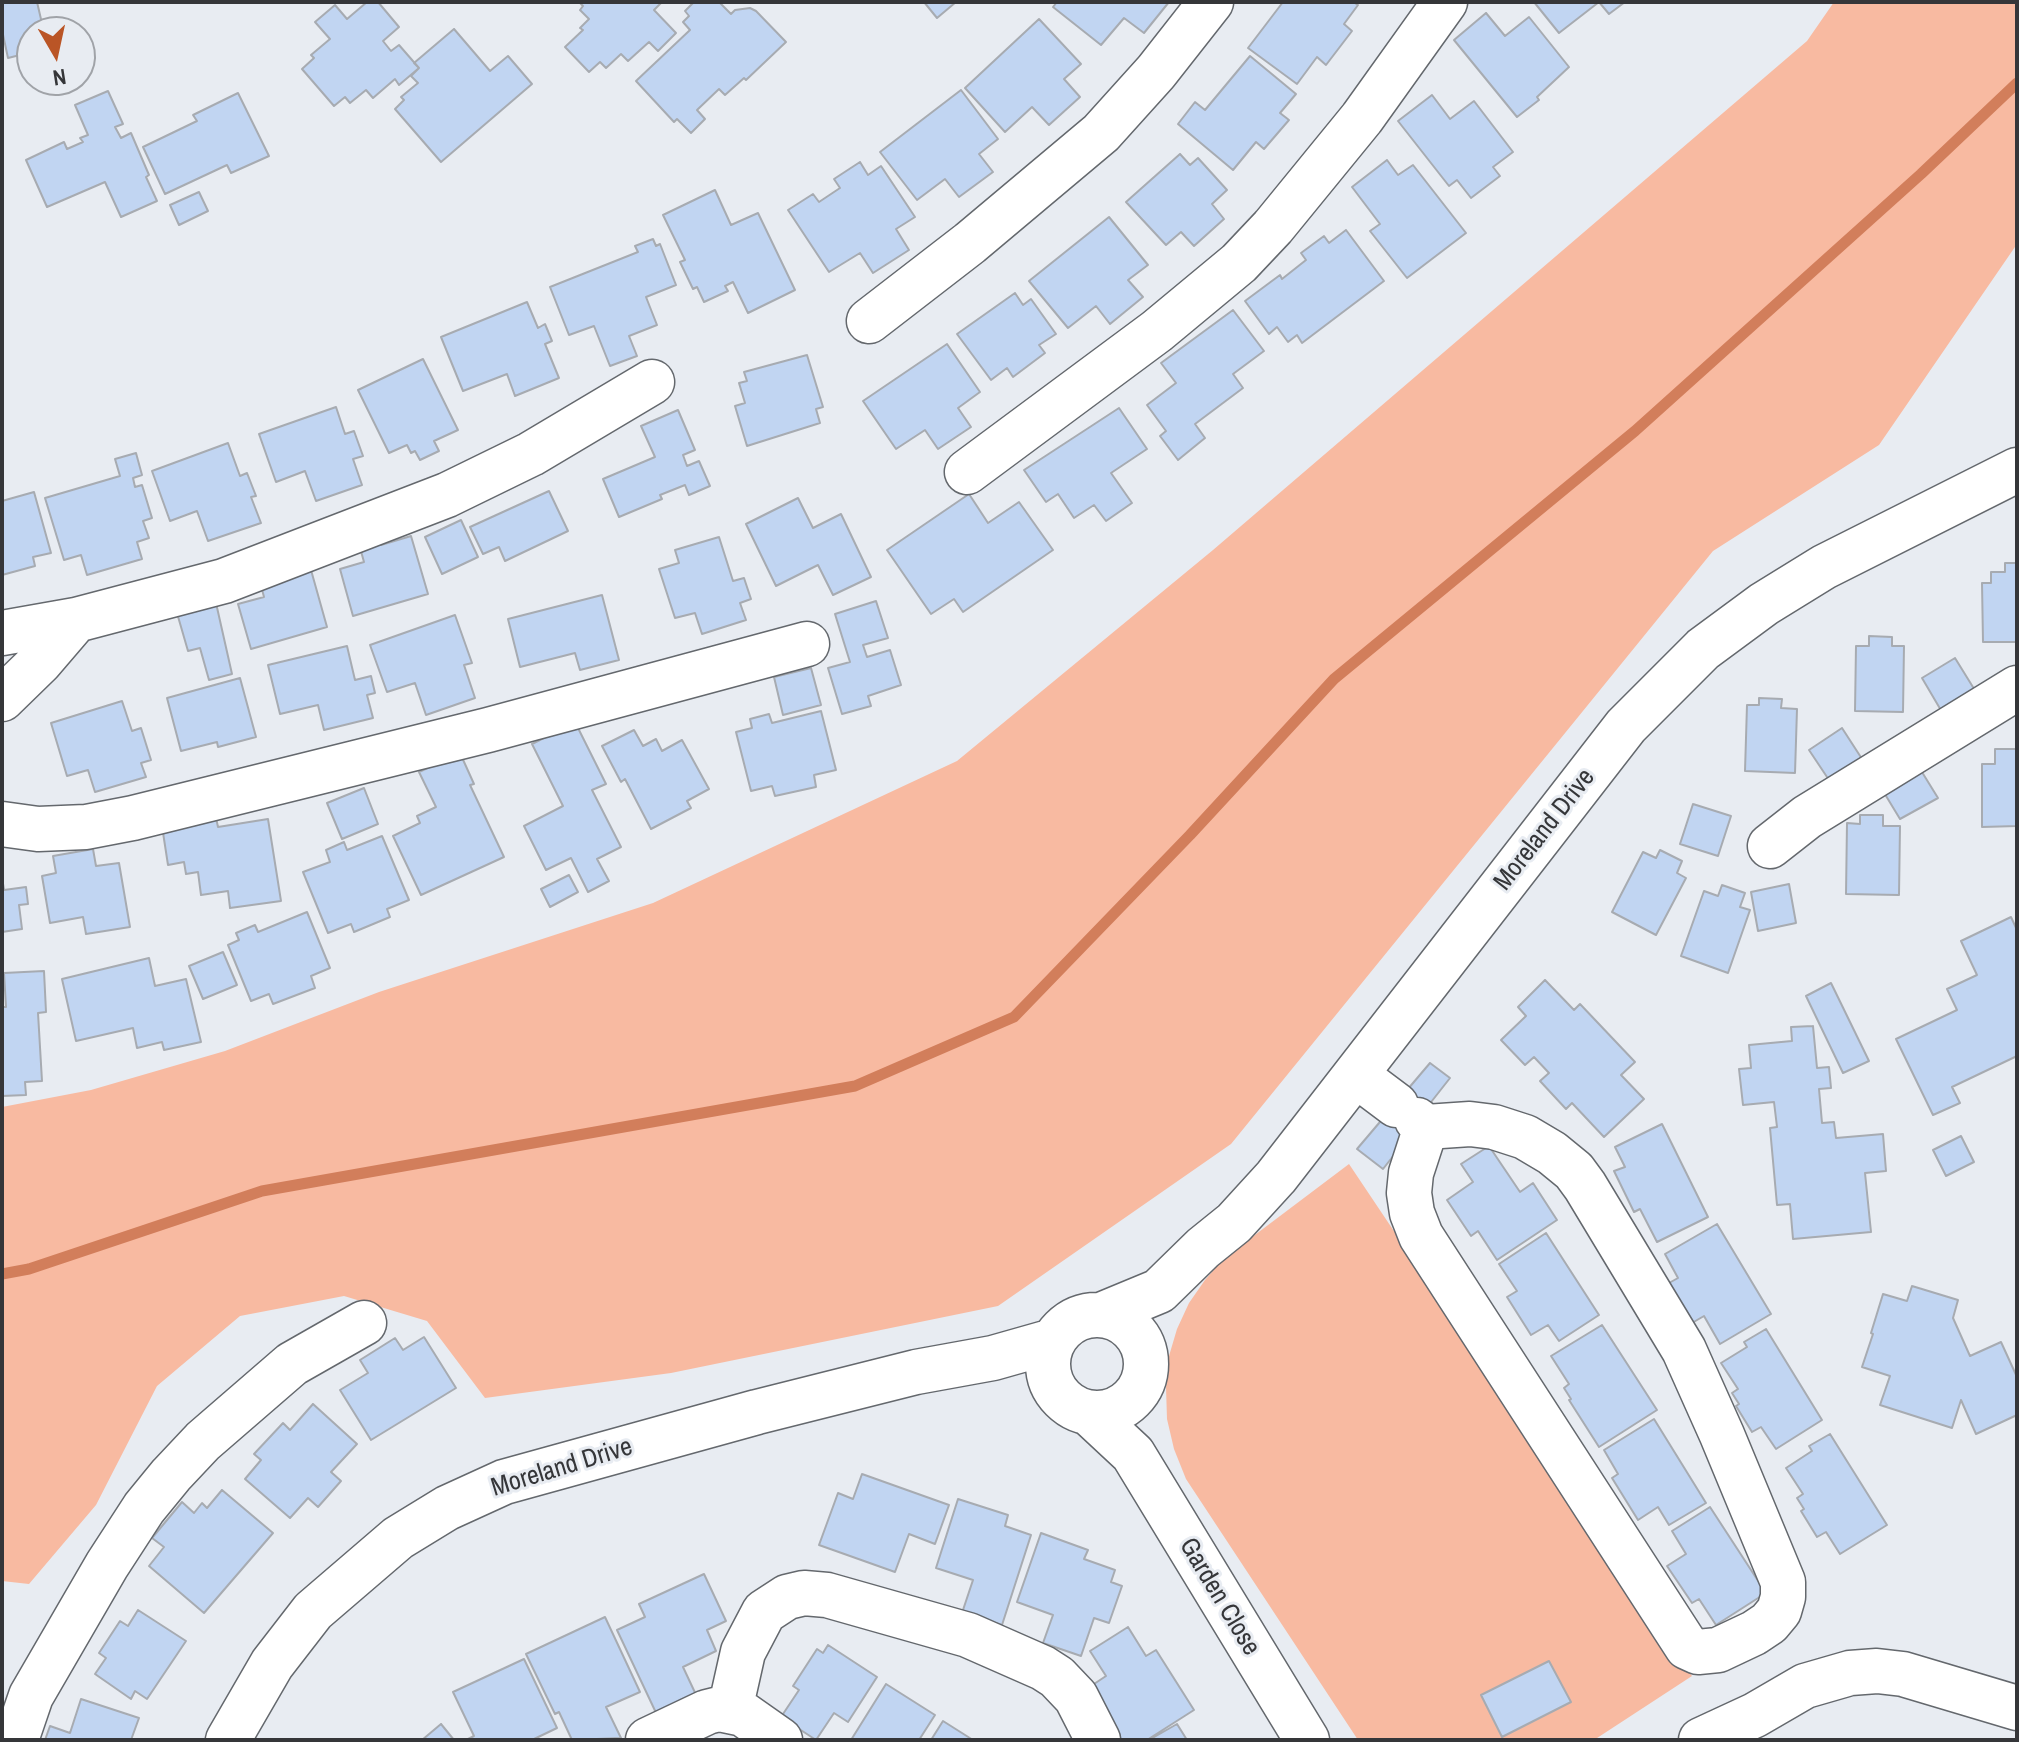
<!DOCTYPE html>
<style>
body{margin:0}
#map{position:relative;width:2019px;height:1742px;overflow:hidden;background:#e8ecf2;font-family:"Archivo Narrow",sans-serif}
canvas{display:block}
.frame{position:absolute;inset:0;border:4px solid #353639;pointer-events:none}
.north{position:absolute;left:16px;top:16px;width:80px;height:80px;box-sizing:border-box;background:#e8ecf2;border:2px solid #a0a3a8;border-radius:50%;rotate:171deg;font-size:22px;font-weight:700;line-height:32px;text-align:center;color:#353639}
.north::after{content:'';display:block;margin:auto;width:28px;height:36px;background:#ba5526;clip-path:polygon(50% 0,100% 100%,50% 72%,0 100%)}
</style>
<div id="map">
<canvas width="2019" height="1742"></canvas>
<div class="frame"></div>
<div class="north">N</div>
</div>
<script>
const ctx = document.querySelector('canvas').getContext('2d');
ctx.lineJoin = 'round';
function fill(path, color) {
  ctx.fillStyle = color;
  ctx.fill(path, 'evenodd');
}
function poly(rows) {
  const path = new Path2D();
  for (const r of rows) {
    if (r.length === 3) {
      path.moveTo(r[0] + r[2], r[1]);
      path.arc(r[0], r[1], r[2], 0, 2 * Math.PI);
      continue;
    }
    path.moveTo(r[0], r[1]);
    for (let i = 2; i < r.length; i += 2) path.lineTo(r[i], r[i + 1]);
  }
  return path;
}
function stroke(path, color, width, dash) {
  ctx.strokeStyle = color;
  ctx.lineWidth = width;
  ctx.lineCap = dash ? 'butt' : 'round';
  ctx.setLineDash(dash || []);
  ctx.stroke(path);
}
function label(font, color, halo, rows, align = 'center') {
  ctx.font = font + ' "Archivo Narrow",sans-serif';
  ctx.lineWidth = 6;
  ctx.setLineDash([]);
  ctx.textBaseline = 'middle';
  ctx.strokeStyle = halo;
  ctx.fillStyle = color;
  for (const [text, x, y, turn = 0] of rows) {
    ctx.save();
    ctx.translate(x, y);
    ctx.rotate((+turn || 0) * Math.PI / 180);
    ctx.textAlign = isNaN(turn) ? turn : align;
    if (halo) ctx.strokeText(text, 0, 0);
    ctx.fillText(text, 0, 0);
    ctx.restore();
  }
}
fill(poly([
 [1834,2,2017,2,2017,244,1879,445,1713,551,1231,1144,998,1306,671,1373,485,1398,427,1321,344,1296,240,1316,157,1386,96,1505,29,1584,2,1581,2,1107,91,1090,225,1051,379,992,653,903,957,761,1213,550,1807,41],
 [1349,1164,1692,1676,1594,1740,1358,1740,1186,1479,1174,1449,1167,1419,1166,1387,1169,1356,1177,1329,1189,1303,1205,1280,1223,1259]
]), '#f8baa1');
stroke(poly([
 [2,1274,29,1269,262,1191,855,1086,1014,1017,1190,835,1334,679,1635,431,1921,174,2017,83]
]), '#d27e5b', 11);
const building = poly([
 [2,2,37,2,44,32,32,32,32,52,8,58,2,30,2,2],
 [367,2,378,2,399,27,383,41,391,51,399,45,419,68,399,85,395,79,373,98,366,90,350,103,345,97,334,106,302,69,314,58,311,55,330,39,315,22,335,5,347,19,367,2],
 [579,2,662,2,654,10,676,33,658,51,649,42,628,61,621,54,606,68,600,62,589,72,565,47,583,30,580,28,589,19,580,10,583,6,579,2],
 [694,2,719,2,731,14,735,10,750,8,756,11,786,42,746,80,744,78,725,95,719,89,697,110,705,119,691,133,677,119,674,122,636,81,690,30,683,22,689,16,685,11,694,2],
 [924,2,956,2,937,18,924,2],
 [1057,2,1169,2,1144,33,1124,18,1101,45,1053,7,1057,2],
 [1283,2,1353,2,1358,5,1344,24,1352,31,1326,65,1317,57,1297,84,1248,48,1283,2],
 [1534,2,1625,2,1609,14,1599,2,1559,33,1534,2],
 [1486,13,1505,36,1529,17,1569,67,1537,97,1539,100,1517,117,1454,40,1486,13],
 [1039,19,1081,64,1064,79,1080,97,1049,125,1032,107,1005,132,965,88,1039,19],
 [454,29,490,71,508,56,532,84,441,162,395,109,404,100,401,97,418,83,411,76,419,68,414,63,454,29],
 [1250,56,1296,94,1280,113,1289,120,1264,149,1256,142,1233,170,1178,124,1195,102,1205,110,1250,56],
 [961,90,998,139,979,154,993,172,959,197,945,179,917,200,880,152,961,90],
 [108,91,123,124,115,127,121,138,131,133,149,175,146,177,157,201,121,217,105,182,47,207,26,160,64,142,67,149,83,142,80,138,88,135,75,105,108,91],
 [238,93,269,156,231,173,227,165,165,194,143,147,197,121,193,115,238,93],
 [1432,95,1450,119,1474,101,1513,152,1493,167,1500,176,1471,198,1457,180,1449,186,1398,121,1432,95],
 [1180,154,1190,165,1198,158,1227,190,1212,204,1224,219,1194,246,1181,232,1166,245,1126,202,1180,154],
 [1387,160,1398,175,1413,165,1466,233,1407,278,1370,231,1380,224,1352,187,1387,160],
 [860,162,868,175,881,166,915,217,896,229,909,250,873,273,860,253,829,272,788,210,813,194,819,202,840,188,834,179,860,162],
 [715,190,731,225,758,213,795,290,748,313,733,282,725,286,728,291,704,302,697,287,693,289,680,262,685,260,663,215,715,190],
 [199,192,208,211,179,225,170,205,199,192],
 [1109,217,1148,265,1128,280,1143,297,1110,324,1096,306,1068,328,1029,281,1109,217],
 [1346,230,1384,281,1302,343,1297,335,1288,342,1277,327,1269,334,1245,301,1280,275,1282,279,1306,260,1301,253,1324,236,1329,243,1346,230],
 [653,239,656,246,660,244,676,285,646,297,657,325,629,336,637,356,610,366,594,326,569,335,550,287,638,252,635,246,653,239],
 [1015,293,1023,305,1031,299,1056,334,1039,345,1045,353,1013,377,1007,368,991,380,957,334,1015,293],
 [527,302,538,328,545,324,552,341,545,344,559,378,515,396,507,374,463,391,441,337,527,302],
 [1233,310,1264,351,1233,374,1243,388,1195,424,1205,438,1178,460,1160,436,1166,431,1147,405,1176,383,1161,363,1233,310],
 [947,344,980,392,958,408,971,427,938,449,925,430,896,449,863,401,947,344],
 [807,355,823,407,816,409,820,423,747,446,735,406,745,403,739,383,747,381,744,372,807,355],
 [423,359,458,430,434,441,439,451,420,460,415,451,411,453,407,445,389,453,358,390,423,359],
 [336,407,345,434,354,431,363,456,353,459,362,485,316,501,305,471,276,482,259,434,336,407],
 [1119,408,1147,449,1111,473,1132,503,1106,521,1094,505,1074,518,1058,494,1046,502,1024,470,1119,408],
 [678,410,695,450,683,455,687,466,699,461,710,486,689,495,685,485,660,495,662,499,619,517,603,479,655,457,641,426,678,410],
 [228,443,240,476,247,473,256,496,251,497,261,523,208,541,197,511,170,521,152,471,228,443],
 [136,453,142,475,133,478,135,487,142,485,152,518,143,521,149,538,137,542,142,559,87,575,81,555,64,560,45,498,120,476,115,459,136,453],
 [549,491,568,531,505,561,499,547,483,554,470,527,549,491],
 [34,492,51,553,33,557,35,566,2,575,2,501,34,492],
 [969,494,988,523,1019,502,1053,550,963,612,954,599,931,614,887,550,969,494],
 [798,498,813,528,841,514,871,577,833,595,818,565,776,586,746,524,798,498],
 [461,520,478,557,442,574,425,537,461,520],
 [411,536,428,594,353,616,340,569,364,562,359,544,379,538,381,545,411,536],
 [719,537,733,581,744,578,751,599,740,603,746,620,702,634,695,613,675,618,659,569,679,563,675,550,719,537],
 [2005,563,2017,563,2017,642,1983,642,1982,583,1991,583,1991,572,2005,572,2005,563],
 [311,570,327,627,251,649,238,604,264,597,259,578,311,570],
 [602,595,619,660,580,670,575,653,520,667,508,619,602,595],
 [876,601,888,638,863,645,867,657,890,650,901,685,868,696,871,706,842,714,828,668,850,662,835,614,876,601],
 [216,603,232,674,209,680,200,648,188,651,177,613,216,603],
 [455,615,472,663,464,665,475,698,426,715,415,683,387,692,370,645,455,615],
 [1869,636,1892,637,1892,646,1904,646,1903,712,1855,711,1856,646,1869,646,1869,636],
 [347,646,355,680,371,676,375,693,367,695,373,718,324,730,318,705,280,714,268,665,347,646],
 [1955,658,1976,692,1942,712,1922,678,1955,658],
 [811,668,821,705,783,715,774,677,811,668],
 [240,678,256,737,218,747,217,742,181,751,167,698,240,678],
 [1759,698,1782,699,1781,708,1797,709,1795,773,1745,771,1747,705,1759,705,1759,698],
 [122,701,132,731,141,728,151,760,141,763,146,777,95,792,88,770,67,776,51,723,122,701],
 [821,711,836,770,814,775,816,787,775,796,772,786,751,791,736,732,752,728,750,719,769,714,772,723,821,711],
 [575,722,606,784,592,790,621,847,597,859,609,881,588,892,571,858,546,870,524,826,563,806,532,744,575,722],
 [1842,728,1864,762,1831,783,1809,750,1842,728],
 [634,730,643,746,656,739,662,751,682,740,709,789,687,801,691,808,651,829,625,779,621,782,602,746,634,730],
 [1995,749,2017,749,2017,826,1982,827,1982,764,1995,764,1995,749],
 [460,753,474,784,470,785,504,857,421,895,393,836,420,823,417,816,436,807,419,772,460,753],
 [1917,764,1938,798,1900,819,1880,786,1917,764],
 [364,788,378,824,342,839,327,803,364,788],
 [1693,804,1731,816,1718,856,1680,844,1693,804],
 [1860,815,1883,815,1883,826,1900,826,1899,895,1846,894,1847,823,1860,824,1860,815],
 [216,818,218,827,268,819,281,901,230,908,228,891,201,895,198,872,186,874,184,862,168,865,162,826,216,818],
 [382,836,409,900,387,909,390,917,354,932,351,924,328,933,303,872,330,862,326,850,344,842,347,850,382,836],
 [93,849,96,866,119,863,130,927,86,934,83,917,50,923,42,876,56,873,53,856,93,849],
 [1660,850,1682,861,1677,873,1686,878,1656,935,1612,912,1643,852,1656,858,1660,850],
 [569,875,578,892,550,907,541,889,569,875],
 [2,877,4,890,26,887,28,904,19,905,22,929,2,932,2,877],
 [1789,884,1796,923,1758,931,1751,892,1789,884],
 [1722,885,1745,893,1740,907,1750,910,1728,973,1681,956,1704,891,1718,896,1722,885],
 [307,912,330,968,311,976,315,988,273,1004,269,994,251,1001,228,945,239,940,236,933,255,925,258,932,307,912],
 [2011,917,2017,930,2017,1056,1952,1087,1960,1103,1933,1115,1896,1039,1957,1010,1947,989,1977,975,1961,941,2011,917],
 [223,952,237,985,203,999,189,966,223,952],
 [149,958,155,986,186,979,201,1042,164,1050,162,1042,137,1048,133,1028,76,1041,62,979,149,958],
 [44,971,46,1012,38,1013,42,1081,25,1082,26,1095,2,1096,2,1007,6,1007,4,973,44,971],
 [1545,980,1574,1010,1580,1004,1635,1062,1621,1075,1644,1099,1604,1137,1572,1103,1566,1109,1540,1081,1549,1073,1534,1057,1525,1065,1501,1040,1526,1016,1518,1007,1545,980],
 [1831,983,1869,1061,1843,1073,1806,996,1831,983],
 [1813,1026,1817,1068,1829,1067,1831,1088,1819,1089,1822,1123,1834,1122,1836,1138,1883,1134,1886,1171,1865,1173,1871,1232,1793,1239,1790,1204,1777,1205,1770,1128,1777,1127,1774,1102,1743,1105,1739,1069,1751,1068,1749,1045,1792,1041,1791,1027,1813,1026],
 [1430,1063,1450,1078,1402,1139,1405,1141,1383,1169,1357,1149,1430,1063],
 [1662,1124,1708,1217,1657,1242,1640,1209,1634,1212,1614,1171,1625,1167,1615,1147,1662,1124],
 [1961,1136,1974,1162,1946,1176,1933,1150,1961,1136],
 [1489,1146,1520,1192,1533,1183,1557,1220,1497,1260,1478,1231,1471,1236,1447,1200,1473,1182,1461,1164,1489,1146],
 [1717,1224,1771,1314,1720,1344,1704,1316,1692,1323,1669,1283,1678,1278,1665,1254,1717,1224],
 [1546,1233,1599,1315,1559,1341,1548,1325,1531,1335,1507,1297,1517,1291,1499,1264,1546,1233],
 [1912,1286,1958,1300,1953,1318,1970,1356,2001,1342,2017,1377,2017,1415,1976,1434,1961,1400,1952,1428,1880,1405,1890,1376,1862,1367,1873,1334,1871,1333,1883,1294,1907,1301,1912,1286],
 [1602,1325,1657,1410,1599,1447,1569,1400,1571,1399,1564,1388,1569,1384,1551,1356,1602,1325],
 [1766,1329,1822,1420,1776,1449,1761,1427,1752,1432,1736,1406,1739,1404,1732,1393,1738,1389,1721,1363,1747,1347,1744,1342,1766,1329],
 [424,1337,456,1388,371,1440,340,1390,368,1373,360,1360,395,1338,403,1350,424,1337],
 [313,1404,357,1444,331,1472,341,1481,318,1507,308,1498,290,1518,245,1479,261,1460,254,1454,283,1423,290,1430,313,1404],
 [1654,1419,1706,1503,1669,1525,1658,1507,1638,1520,1612,1478,1618,1474,1604,1450,1654,1419],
 [1830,1434,1887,1525,1840,1554,1826,1532,1817,1537,1801,1511,1804,1509,1797,1498,1803,1494,1786,1468,1812,1451,1809,1446,1830,1434],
 [862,1474,949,1505,935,1544,909,1534,895,1572,819,1545,838,1493,853,1499,862,1474],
 [222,1490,273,1533,204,1613,149,1566,164,1547,152,1538,182,1502,194,1513,202,1503,207,1508,222,1490],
 [958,1499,1008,1515,1005,1526,1031,1535,1002,1625,962,1613,973,1580,936,1568,958,1499],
 [1710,1507,1766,1593,1716,1625,1699,1599,1692,1603,1667,1566,1686,1554,1672,1531,1710,1507],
 [1041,1533,1088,1550,1084,1559,1115,1570,1111,1582,1122,1586,1109,1623,1094,1618,1081,1656,1043,1643,1053,1615,1017,1602,1041,1533],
 [704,1574,726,1621,707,1630,716,1651,683,1667,698,1699,658,1717,617,1630,645,1617,639,1604,704,1574],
 [138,1610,186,1641,147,1699,135,1691,131,1699,95,1674,106,1658,99,1653,120,1621,128,1626,138,1610],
 [605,1617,640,1692,606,1707,621,1738,572,1740,559,1712,555,1714,526,1654,605,1617],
 [1128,1627,1146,1656,1156,1650,1194,1710,1147,1740,1118,1740,1085,1690,1106,1676,1090,1651,1128,1627],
 [828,1645,877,1677,848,1722,834,1713,816,1740,781,1717,799,1690,793,1686,817,1649,823,1653,828,1645],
 [524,1659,557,1728,532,1740,466,1740,474,1736,453,1692,524,1659],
 [1549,1661,1571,1702,1502,1737,1481,1695,1549,1661],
 [886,1684,935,1715,919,1740,851,1740,886,1684],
 [81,1699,139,1718,131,1740,45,1740,50,1726,70,1733,81,1699],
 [943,1721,973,1740,931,1740,943,1721],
 [441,1724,454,1740,422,1740,441,1724],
 [1177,1724,1187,1740,1149,1740,1177,1724]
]);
fill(building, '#c1d5f2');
stroke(building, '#a7abb1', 2);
const minor = poly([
 [869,321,970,243,1101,133,1156,72,1211,2],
 [967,472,1157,331,1239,263,1273,227,1362,118,1445,2],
 [2,633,76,620],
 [2,699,40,662,76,620,224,581,447,495,531,454,652,382],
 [2,824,38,829,86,827,133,818,488,730,807,644],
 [1770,846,1807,817,2017,688],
 [1356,1075,1396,1105],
 [1417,1120,1426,1127,1470,1124,1494,1127,1525,1137,1552,1153,1574,1171,1585,1186,1684,1350,1722,1435,1783,1582,1783,1597,1779,1611,1769,1623,1754,1633,1718,1650,1698,1652,1687,1647,1421,1236,1412,1213,1409,1193,1411,1173,1426,1127],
 [1097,1364,49],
 [1101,1315,1159,1291,1203,1248,1234,1223,1276,1177,1626,726,1703,649,1764,604,1824,567,2017,470],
 [1089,1413,1133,1454,1307,1740],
 [730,1710,743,1652,764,1612,787,1597,804,1593,827,1595,968,1635,1043,1668,1057,1677,1076,1697,1098,1740],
 [16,1740,31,1696,107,1565,144,1508,171,1475,203,1441,292,1364,364,1323],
 [228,1740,272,1664,313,1611,398,1538,447,1508,504,1482,757,1412,916,1372,993,1358,1053,1341],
 [648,1740,707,1712,719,1709,743,1714,780,1740],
 [1701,1740,1755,1715,1805,1686,1850,1673,1877,1671,1903,1674,2017,1708]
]);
stroke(minor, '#64686d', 47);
stroke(minor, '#fff', 44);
label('26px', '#353639', '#e8ecf2', [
 ["Moreland Drive",1545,830,-52],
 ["Moreland Drive",562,1468,-17],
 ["Garden Close",1219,1597,59]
]);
</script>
